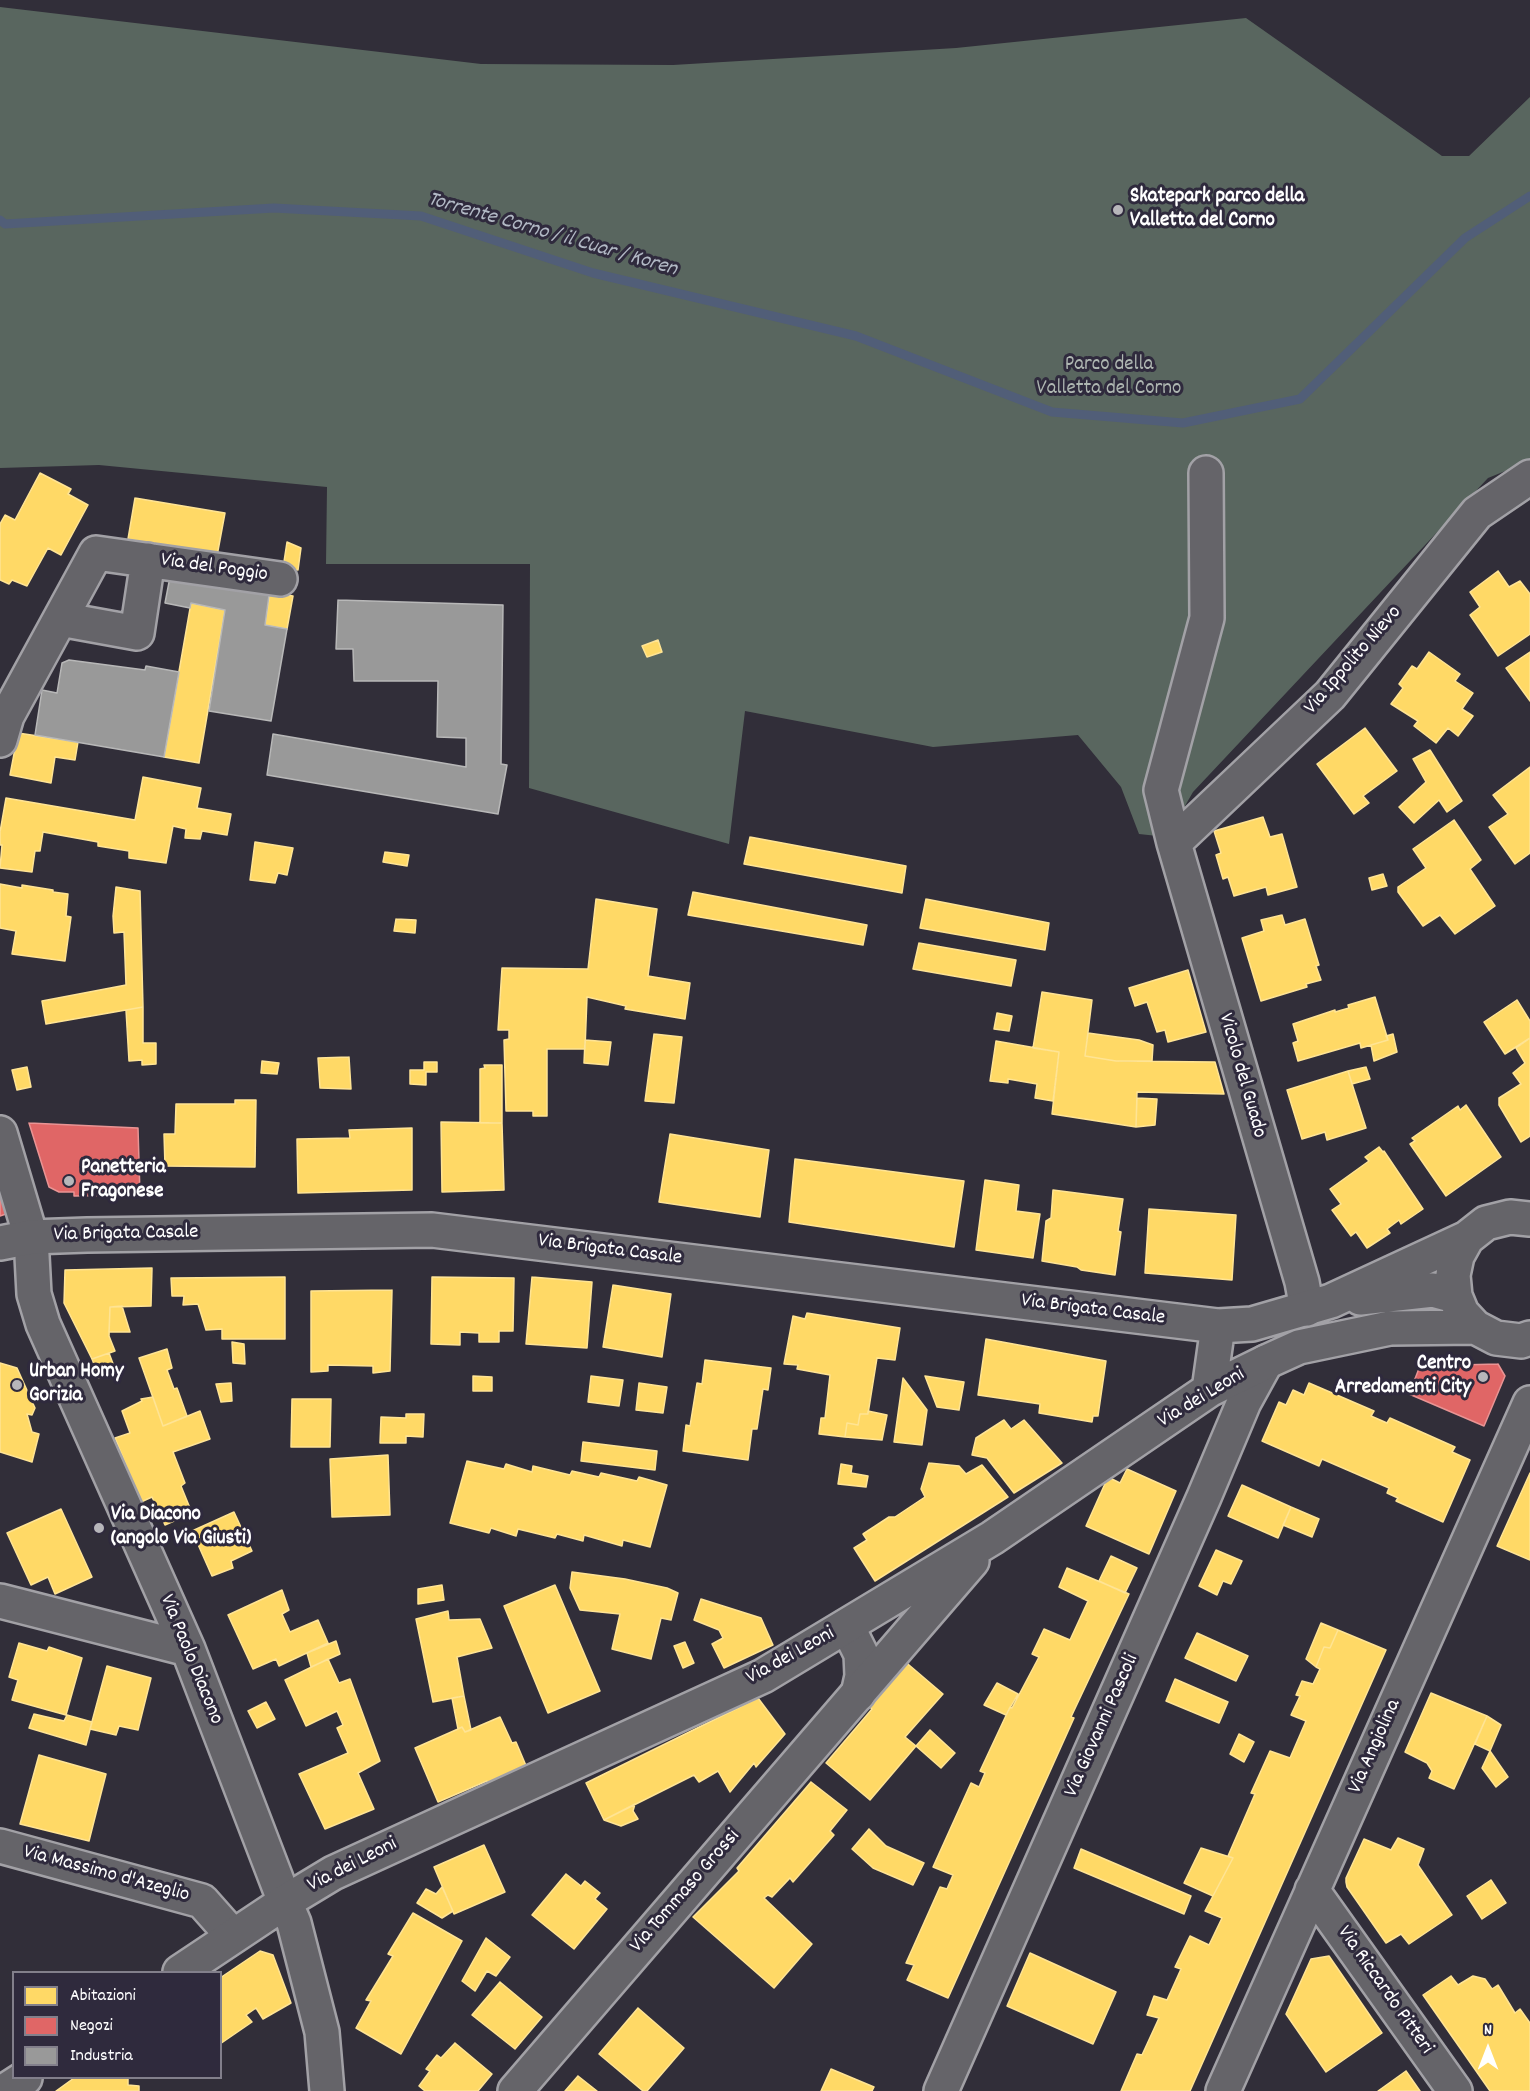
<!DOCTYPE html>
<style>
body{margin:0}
#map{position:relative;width:1530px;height:2091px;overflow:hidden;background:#312e39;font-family:Dekko,sans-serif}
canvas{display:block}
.legend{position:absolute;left:12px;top:1971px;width:210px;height:108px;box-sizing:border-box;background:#2f2a3d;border:2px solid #827f8b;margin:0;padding:8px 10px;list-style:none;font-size:18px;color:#fff}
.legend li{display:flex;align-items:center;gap:12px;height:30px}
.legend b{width:30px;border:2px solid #827f8b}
.north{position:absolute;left:1458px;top:2019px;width:60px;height:60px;-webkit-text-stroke:4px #2f2a3d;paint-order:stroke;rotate:0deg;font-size:16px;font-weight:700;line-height:24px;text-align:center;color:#fff}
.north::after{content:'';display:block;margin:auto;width:21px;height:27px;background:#fff;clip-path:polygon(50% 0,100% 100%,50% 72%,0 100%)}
</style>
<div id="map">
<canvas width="1530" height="2091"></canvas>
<ul class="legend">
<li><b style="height:16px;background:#ffd966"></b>Abitazioni</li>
<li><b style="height:16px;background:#e06666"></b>Negozi</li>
<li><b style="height:16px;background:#999"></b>Industria</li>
</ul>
<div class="north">N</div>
</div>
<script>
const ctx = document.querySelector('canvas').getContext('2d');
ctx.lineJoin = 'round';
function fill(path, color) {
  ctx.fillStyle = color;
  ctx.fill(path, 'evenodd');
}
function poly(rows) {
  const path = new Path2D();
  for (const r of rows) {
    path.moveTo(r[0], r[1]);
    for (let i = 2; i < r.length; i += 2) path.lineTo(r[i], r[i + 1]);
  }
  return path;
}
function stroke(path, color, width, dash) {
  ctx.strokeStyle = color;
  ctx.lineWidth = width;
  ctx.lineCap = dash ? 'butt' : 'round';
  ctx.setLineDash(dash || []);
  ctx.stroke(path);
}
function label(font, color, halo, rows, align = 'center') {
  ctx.font = font + ' Dekko,sans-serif';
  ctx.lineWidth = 6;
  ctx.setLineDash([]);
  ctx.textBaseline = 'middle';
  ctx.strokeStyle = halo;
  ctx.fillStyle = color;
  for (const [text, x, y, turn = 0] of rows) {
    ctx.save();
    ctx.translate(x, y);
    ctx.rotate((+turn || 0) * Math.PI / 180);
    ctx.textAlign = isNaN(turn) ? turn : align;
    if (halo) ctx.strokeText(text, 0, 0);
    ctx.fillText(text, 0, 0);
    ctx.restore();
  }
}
fill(poly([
 [0,7,481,64,673,65,956,48,1246,18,1442,156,1469,156,1530,97,1530,461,1488,478,1193,792,1167,837,1139,834,1121,787,1078,735,933,747,745,711,729,844,529,788,530,564,326,564,327,487,99,465,0,468]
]), '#59665f');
const homes = poly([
 [40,473,71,489,68,494,88,505,61,555,48,548,27,586,12,580,9,584,0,580,0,524,5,515,15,520,40,473],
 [135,498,225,513,217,556,128,539,135,498],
 [287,542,301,548,298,570,283,568,287,542],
 [1498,571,1509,587,1520,581,1530,594,1530,634,1498,656,1470,615,1480,607,1470,592,1498,571],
 [270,592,293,596,287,629,265,625,270,592],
 [191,603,225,610,199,763,164,757,191,603],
 [658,640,662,652,647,657,642,646,658,640],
 [1429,652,1460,674,1455,681,1473,693,1462,709,1473,716,1458,736,1448,728,1436,743,1414,726,1418,721,1391,704,1403,688,1399,684,1412,666,1417,669,1429,652],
 [1530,652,1530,701,1506,668,1530,652],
 [1365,728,1397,771,1363,796,1369,803,1354,814,1317,764,1365,728],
 [18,733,78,742,75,760,55,757,51,783,10,775,18,733],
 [1430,750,1462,801,1447,812,1439,800,1414,823,1399,807,1426,782,1413,759,1430,750],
 [1530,767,1530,853,1515,864,1489,827,1508,814,1493,795,1530,767],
 [143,777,201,788,197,808,231,814,227,835,202,831,200,839,185,838,186,829,173,826,166,863,129,858,129,851,98,846,98,842,43,832,40,851,35,851,32,872,0,868,2,845,0,845,0,832,6,798,135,820,143,777],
 [1263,817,1270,837,1282,834,1297,887,1268,895,1266,887,1234,896,1228,877,1223,879,1216,855,1221,853,1214,831,1263,817],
 [1454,820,1481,860,1470,869,1495,906,1455,934,1440,915,1423,926,1398,892,1398,887,1426,868,1413,849,1454,820],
 [750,837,906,866,902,893,744,864,750,837],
 [255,842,293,848,287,875,278,873,275,883,250,880,255,842],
 [385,852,409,855,407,866,383,862,385,852],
 [1383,874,1387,886,1372,890,1369,878,1383,874],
 [0,884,22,888,22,885,53,890,53,892,68,894,66,916,71,917,65,961,12,954,16,931,0,928,0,884],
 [116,887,140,891,143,1007,46,1024,42,1001,126,985,124,932,114,933,113,916,116,887],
 [693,892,867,925,863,945,688,915,693,892],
 [596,899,657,909,648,976,690,983,685,1019,625,1009,626,1006,587,997,585,1049,547,1049,547,1116,533,1116,533,1111,506,1111,504,1040,509,1039,509,1030,498,1030,502,968,588,969,596,899],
 [926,899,1049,923,1045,950,920,928,926,899],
 [1282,915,1285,925,1305,919,1319,965,1316,966,1321,980,1306,984,1307,987,1261,1001,1242,938,1264,931,1261,920,1282,915],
 [396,919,416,920,415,933,394,931,396,919],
 [919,943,1016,960,1011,986,913,969,919,943],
 [1188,970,1206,1032,1168,1042,1165,1030,1157,1032,1147,1002,1135,1006,1129,988,1188,970],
 [1042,992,1092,1000,1085,1056,1116,1061,1215,1062,1224,1094,1137,1092,1136,1127,1052,1114,1059,1052,1033,1048,1042,992],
 [1375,997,1388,1040,1361,1048,1360,1043,1298,1061,1293,1043,1298,1041,1293,1024,1335,1010,1335,1012,1349,1008,1348,1005,1375,997],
 [1517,1000,1530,1021,1530,1038,1505,1054,1484,1022,1517,1000],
 [143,1007,143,1043,156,1043,156,1064,142,1065,142,1060,129,1061,126,1010,143,1007],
 [997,1013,1012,1016,1009,1031,994,1029,997,1013],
 [1088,1033,1139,1040,1153,1045,1152,1061,1116,1061,1085,1056,1088,1033],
 [654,1034,682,1037,674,1103,645,1101,654,1034],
 [1393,1034,1397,1052,1374,1061,1371,1045,1388,1040,1386,1036,1393,1034],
 [1530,1038,1530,1136,1521,1142,1499,1105,1499,1098,1521,1084,1513,1073,1525,1063,1516,1048,1530,1038],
 [585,1040,611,1042,608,1065,584,1063,585,1040],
 [996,1041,1059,1052,1053,1101,1035,1098,1037,1084,1008,1079,1008,1083,990,1081,996,1041],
 [349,1057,351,1089,320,1088,318,1058,349,1057],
 [262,1061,279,1063,277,1074,261,1073,262,1061],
 [424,1062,437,1062,437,1072,426,1072,426,1085,410,1084,410,1070,424,1070,424,1062],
 [484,1065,502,1065,502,1123,480,1123,480,1069,485,1068,484,1065],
 [27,1067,31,1087,17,1090,12,1070,27,1067],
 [1366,1067,1370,1079,1352,1084,1348,1071,1366,1067],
 [1348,1071,1366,1128,1327,1140,1325,1132,1302,1139,1287,1090,1348,1071],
 [1137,1098,1157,1099,1155,1125,1136,1127,1137,1098],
 [235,1100,256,1100,255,1167,165,1166,164,1134,175,1134,176,1104,235,1104,235,1100],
 [1466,1105,1501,1157,1446,1196,1410,1144,1415,1141,1412,1138,1458,1106,1460,1110,1466,1105],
 [441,1122,502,1123,504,1190,442,1192,441,1122],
 [412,1128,412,1190,298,1193,297,1139,350,1138,349,1130,412,1128],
 [670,1134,769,1150,760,1217,659,1202,670,1134],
 [1379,1147,1383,1152,1384,1151,1423,1209,1401,1224,1399,1220,1387,1229,1390,1233,1367,1248,1356,1232,1351,1236,1332,1210,1341,1204,1330,1189,1369,1161,1365,1157,1379,1147],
 [795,1159,964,1181,954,1247,789,1222,795,1159],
 [985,1180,1019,1185,1016,1211,1040,1214,1033,1258,976,1250,985,1180],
 [1053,1190,1123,1199,1118,1231,1121,1232,1115,1275,1081,1270,1077,1267,1042,1261,1046,1221,1051,1218,1053,1190],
 [1149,1209,1236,1215,1232,1280,1145,1273,1149,1209],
 [152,1268,151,1306,110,1307,109,1336,115,1351,92,1359,64,1303,65,1270,152,1268],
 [285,1277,285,1339,222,1339,222,1329,206,1330,198,1304,183,1305,184,1296,172,1296,171,1278,285,1277],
 [432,1277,514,1278,513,1331,499,1331,499,1342,479,1342,479,1333,460,1332,460,1345,431,1344,432,1277],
 [532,1277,592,1282,587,1348,526,1344,532,1277],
 [613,1285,671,1294,662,1357,603,1347,613,1285],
 [392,1290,390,1371,373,1373,373,1366,328,1365,328,1371,311,1372,311,1291,392,1290],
 [122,1306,130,1332,109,1332,110,1307,122,1306],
 [807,1313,900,1328,895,1360,877,1358,868,1414,860,1414,858,1425,847,1423,845,1437,819,1434,821,1418,825,1418,830,1375,797,1369,798,1365,784,1364,793,1316,805,1319,807,1313],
 [986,1339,1106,1361,1098,1416,1093,1416,1092,1422,1039,1413,1040,1404,978,1395,986,1339],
 [232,1342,244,1344,245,1364,233,1363,232,1342],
 [167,1349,172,1368,167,1370,174,1389,177,1388,187,1416,163,1426,139,1358,167,1349],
 [109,1353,115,1369,98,1378,92,1359,109,1353],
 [705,1360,771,1368,768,1390,763,1389,757,1429,752,1429,748,1460,683,1451,686,1425,690,1426,697,1383,702,1384,705,1360],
 [0,1363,17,1368,35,1408,32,1415,27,1414,32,1432,39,1434,32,1462,0,1452,0,1363],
 [473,1376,492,1377,492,1391,473,1391,473,1376],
 [591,1376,623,1380,619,1406,588,1402,591,1376],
 [925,1376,964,1382,959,1410,937,1407,925,1376],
 [903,1378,927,1410,922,1445,894,1442,903,1378],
 [231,1383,232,1401,221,1402,216,1384,231,1383],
 [639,1383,667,1387,663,1413,636,1410,639,1383],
 [1309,1383,1374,1411,1371,1416,1387,1423,1390,1418,1455,1447,1452,1452,1470,1460,1443,1522,1396,1501,1398,1498,1387,1493,1389,1488,1322,1459,1319,1466,1262,1441,1279,1402,1286,1405,1293,1390,1304,1395,1309,1383],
 [153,1397,163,1426,200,1411,210,1439,173,1452,185,1483,181,1486,192,1513,165,1525,152,1497,141,1502,115,1438,130,1433,122,1411,142,1401,141,1399,153,1397],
 [292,1399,331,1399,330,1447,291,1447,292,1399],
 [868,1411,887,1415,882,1440,845,1437,847,1423,858,1425,860,1414,868,1414,868,1411],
 [406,1414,424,1414,423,1437,406,1436,406,1443,380,1443,381,1417,406,1418,406,1414],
 [1004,1420,1011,1429,1024,1420,1062,1463,1014,1493,987,1458,972,1455,976,1438,1004,1420],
 [583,1442,657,1451,655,1470,581,1461,583,1442],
 [388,1455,390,1515,332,1517,330,1459,388,1455],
 [467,1461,504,1469,506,1464,532,1472,533,1466,570,1475,572,1471,599,1477,601,1473,637,1481,639,1477,667,1485,650,1547,623,1540,622,1546,584,1535,583,1541,557,1534,555,1538,518,1529,516,1536,491,1528,489,1533,450,1523,467,1461],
 [929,1463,959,1466,966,1474,982,1465,1008,1497,875,1581,854,1548,867,1540,863,1534,889,1517,895,1517,925,1497,921,1489,929,1463],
 [841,1464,852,1466,851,1473,868,1476,866,1487,838,1484,841,1464],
 [1127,1469,1176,1491,1149,1554,1086,1526,1108,1477,1120,1483,1127,1469],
 [1530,1473,1530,1560,1497,1546,1530,1473],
 [1242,1485,1291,1507,1278,1538,1228,1516,1242,1485],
 [1291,1507,1319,1519,1312,1537,1283,1525,1291,1507],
 [61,1509,92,1577,55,1594,48,1577,31,1585,7,1533,61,1509],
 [234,1512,252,1551,231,1561,233,1568,212,1576,192,1531,234,1512],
 [1216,1550,1242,1561,1231,1584,1223,1581,1217,1595,1199,1586,1216,1550],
 [1111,1556,1137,1568,1125,1593,1099,1581,1111,1556],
 [1067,1568,1129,1594,1071,1717,1074,1718,948,1998,907,1980,914,1965,906,1963,940,1887,947,1889,953,1875,933,1867,971,1783,979,1787,985,1773,980,1771,1010,1707,1012,1708,1039,1657,1032,1654,1044,1629,1070,1640,1088,1601,1059,1587,1067,1568],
 [572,1572,625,1579,667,1588,678,1593,671,1620,661,1618,651,1659,612,1649,620,1614,580,1610,570,1588,572,1572],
 [442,1585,444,1600,418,1604,418,1589,442,1585],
 [555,1585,600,1691,548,1713,504,1606,555,1585],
 [282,1590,289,1610,282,1614,290,1632,318,1620,328,1643,279,1666,276,1659,253,1669,228,1615,282,1590],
 [701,1599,761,1618,773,1645,724,1668,712,1644,723,1638,719,1630,694,1620,701,1599],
 [448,1611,449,1620,480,1619,492,1648,457,1657,464,1696,433,1702,416,1619,448,1611],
 [1321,1623,1338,1630,1330,1648,1324,1647,1316,1667,1306,1659,1321,1623],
 [1338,1630,1386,1650,1190,2091,1121,2091,1137,2054,1142,2055,1159,2018,1147,2015,1154,1996,1167,2000,1181,1969,1175,1967,1190,1936,1209,1945,1222,1918,1205,1911,1233,1858,1228,1856,1255,1794,1251,1793,1270,1751,1290,1758,1306,1721,1291,1715,1300,1696,1296,1695,1302,1681,1313,1684,1320,1669,1316,1667,1324,1647,1330,1648,1338,1630],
 [1197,1633,1248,1656,1236,1681,1185,1658,1197,1633],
 [336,1641,340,1654,311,1667,307,1653,336,1641],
 [685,1642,694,1663,683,1668,674,1646,685,1642],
 [19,1643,47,1651,49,1647,82,1658,66,1715,12,1700,18,1680,9,1677,19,1643],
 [328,1659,339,1683,350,1679,380,1761,358,1773,374,1809,325,1829,299,1774,348,1753,337,1728,343,1725,337,1711,306,1726,285,1680,328,1659],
 [902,1659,943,1694,905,1737,916,1746,870,1800,826,1763,872,1709,864,1702,902,1659],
 [107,1666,151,1678,138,1730,119,1726,116,1735,90,1729,107,1666],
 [1175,1679,1228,1702,1219,1723,1166,1701,1175,1679],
 [997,1683,1018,1694,1006,1715,984,1705,997,1683],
 [1431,1693,1487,1716,1454,1789,1429,1778,1432,1771,1427,1763,1405,1752,1431,1693],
 [464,1696,471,1730,465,1732,462,1727,458,1729,452,1698,464,1696],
 [758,1698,785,1734,756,1767,754,1763,730,1792,718,1771,699,1782,694,1775,604,1820,586,1783,758,1698],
 [266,1702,275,1719,257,1728,248,1711,266,1702],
 [34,1714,64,1721,67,1715,92,1722,86,1745,29,1728,34,1714],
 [1487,1716,1501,1725,1490,1751,1475,1744,1487,1716],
 [500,1717,512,1743,516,1742,527,1768,488,1785,487,1781,438,1802,415,1748,458,1729,462,1727,465,1732,500,1717],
 [930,1730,955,1753,941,1768,916,1746,930,1730],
 [1239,1734,1254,1742,1244,1762,1230,1754,1239,1734],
 [1490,1751,1508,1777,1496,1787,1482,1768,1490,1751],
 [39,1755,106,1774,89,1841,20,1824,39,1755],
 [811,1782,847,1810,830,1831,834,1835,793,1882,790,1878,772,1897,768,1895,764,1898,812,1944,774,1988,693,1917,739,1871,737,1868,811,1782],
 [635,1804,633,1811,638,1819,621,1826,604,1820,635,1804],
 [869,1829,886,1846,924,1863,913,1885,873,1868,852,1849,869,1829],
 [1398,1838,1424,1849,1418,1865,1452,1915,1409,1944,1401,1934,1386,1943,1347,1887,1346,1882,1346,1878,1364,1839,1391,1850,1398,1838],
 [484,1845,505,1892,454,1914,434,1867,484,1845],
 [1201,1848,1233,1858,1213,1896,1184,1883,1201,1848],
 [1081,1849,1191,1896,1184,1914,1074,1868,1081,1849],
 [566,1874,581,1886,585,1881,600,1893,595,1899,607,1909,574,1949,532,1915,566,1874],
 [1491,1880,1506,1903,1482,1919,1467,1896,1491,1880],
 [442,1887,453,1911,442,1918,417,1903,426,1889,436,1894,442,1887],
 [413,1913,462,1941,401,2054,356,2028,371,2001,366,2000,393,1956,388,1954,413,1913],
 [486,1938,510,1957,496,1976,487,1971,475,1991,462,1981,486,1938],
 [260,1951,273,1955,291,2003,263,2019,256,2008,246,2015,252,2022,220,2044,220,1978,260,1951],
 [1030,1953,1116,1992,1093,2044,1007,2006,1030,1953],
 [1329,1956,1382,2033,1326,2072,1286,2014,1311,1959,1329,1956],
 [1451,1976,1458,1985,1473,1976,1485,1979,1492,1989,1498,1985,1515,2013,1520,2009,1530,2023,1530,2091,1490,2091,1423,1995,1451,1976],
 [500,1982,542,2017,515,2049,472,2015,500,1982],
 [638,2008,684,2048,647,2091,643,2091,599,2054,638,2008],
 [455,2043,492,2074,478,2091,425,2091,419,2086,430,2071,426,2069,437,2055,441,2058,455,2043],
 [831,2069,874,2087,872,2091,821,2091,831,2069],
 [1406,2071,1420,2091,1378,2091,1406,2071],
 [578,2076,597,2091,565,2091,578,2076],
 [74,2078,128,2078,128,2085,139,2086,139,2091,56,2091,74,2078]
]);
fill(homes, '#ffd966');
stroke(homes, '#ffe494', 1.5);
const shops = poly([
 [29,1123,138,1128,140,1195,74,1196,74,1192,59,1192,49,1187,29,1123],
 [0,1186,9,1213,0,1216,0,1186],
 [1498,1364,1505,1376,1484,1426,1409,1394,1420,1366,1498,1364]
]);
fill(shops, '#e06666');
stroke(shops, '#e99494', 1.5);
const industry = poly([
 [170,577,269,595,265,625,287,629,271,721,209,711,225,610,191,603,190,608,165,603,170,577],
 [338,600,503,605,501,764,507,765,498,814,267,775,273,734,466,767,466,738,437,737,438,681,354,681,353,649,336,649,338,600],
 [69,660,145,670,146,666,179,672,164,757,35,735,42,690,57,693,62,663,69,660]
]);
fill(industry, '#999');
stroke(industry, '#b8b8b8', 1.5);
stroke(poly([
 [0,220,5,224,274,208,421,216,593,273,856,336,1052,412,1183,423,1300,399,1465,238,1530,196]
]), '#515e78', 9);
const street = poly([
 [1206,473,1207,618,1161,790,1174,843,1302,1282,1307,1309],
 [60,619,137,633,148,560],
 [0,740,7,716,96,553,280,579],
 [1174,843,1330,695,1477,513,1530,477],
 [0,1133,31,1237,34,1294,43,1324,188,1649,285,1902],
 [0,1601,188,1649],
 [847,1626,861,1654,862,1676,858,1694],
 [0,1846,202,1901,233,1936],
 [1312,1890,1455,2091],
 [941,2091,1204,1497,1244,1402,1266,1362],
 [1223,2091,1530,1403]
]);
const secondary = poly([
 [1467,1238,1457,1256,1453,1275,1455,1296,1462,1313,1475,1327,1496,1338,1521,1341,1530,1338],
 [0,1243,31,1237,87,1235,432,1230,1218,1326,1252,1324,1331,1301,1467,1238,1486,1223,1510,1217,1530,1219],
 [1360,1298,1433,1290,1455,1296],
 [1209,1390,1218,1326],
 [285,1902,294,1923,322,2032,327,2091],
 [180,1972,285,1902,333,1873,763,1676,992,1538,1209,1390,1266,1362,1299,1347,1390,1328,1475,1327],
 [5,2091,25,2078],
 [515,2091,972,1561]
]);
stroke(street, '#a2a1a6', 38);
stroke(secondary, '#a2a1a6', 38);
stroke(street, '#656469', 33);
stroke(secondary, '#656469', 33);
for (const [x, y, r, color] of [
 [1118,210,6,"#b7b6ba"],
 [69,1181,6,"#b7b6ba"],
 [1483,1377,6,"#b7b6ba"],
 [17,1385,6,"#b7b6ba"],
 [99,1528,6,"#b7b6ba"]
]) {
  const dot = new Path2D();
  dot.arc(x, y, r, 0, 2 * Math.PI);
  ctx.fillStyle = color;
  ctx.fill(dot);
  stroke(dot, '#2f2a3d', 2);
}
label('bold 21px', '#fff', '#2f2a3d', [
 ["Skatepark parco della",1130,198],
 ["Valletta del Corno",1130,222],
 ["Panetteria",81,1169],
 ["Fragonese",81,1193],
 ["Centro",1471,1365,"right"],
 ["Arredamenti City",1471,1389,"right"],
 ["Urban Homy",29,1373],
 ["Gorizia",29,1397],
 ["Via Diacono",111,1516],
 ["(angolo Via Giusti)",111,1540]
], 'left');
label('21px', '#afb7b2', '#2f2a3d', [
 ["Parco della",1109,366],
 ["Valletta del Corno",1109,390]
]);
label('21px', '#fff', '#2f2a3d', [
 ["Via del Poggio",214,569,8],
 ["Via Ippolito Nievo",1354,661,-49],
 ["Vicolo del Guado",1241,1076,74],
 ["Via Brigata Casale",126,1235,-1],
 ["Via Brigata Casale",610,1251,7],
 ["Via Brigata Casale",1093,1311,7],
 ["Via dei Leoni",1202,1399,-31],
 ["Via dei Leoni",791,1657,-29],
 ["Via Paolo Diacono",190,1660,68],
 ["Via Giovanni Pascoli",1103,1726,-66],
 ["Via Angiolina",1376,1747,-66],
 ["Via dei Leoni",353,1866,-27],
 ["Via Massimo d'Azeglio",106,1875,15],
 ["Via Tommaso Grossi",686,1892,-49],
 ["Via Riccardo Pitteri",1384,1991,55]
]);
label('italic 22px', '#b2b9c5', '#2f2a3d', [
 ["Torrente Corno / il Cuar / Koren",552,236,16]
]);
</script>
